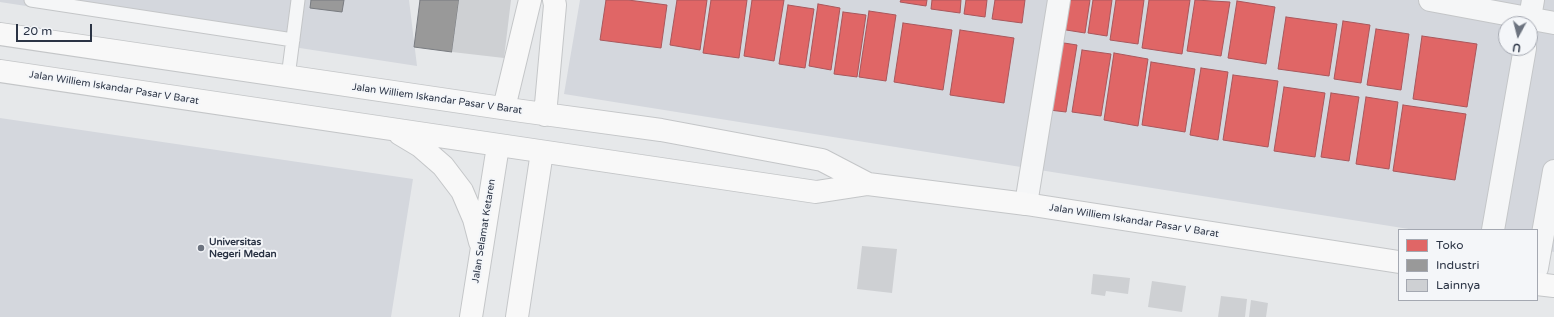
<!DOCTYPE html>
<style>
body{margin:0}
#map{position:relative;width:1554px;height:317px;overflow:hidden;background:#e6e8ea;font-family:"Varela Round",sans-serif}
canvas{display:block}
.legend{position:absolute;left:1398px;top:229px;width:140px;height:72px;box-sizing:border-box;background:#f4f6f9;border:1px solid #a4a8b1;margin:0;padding:5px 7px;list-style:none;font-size:12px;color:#2b3445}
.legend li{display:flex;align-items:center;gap:8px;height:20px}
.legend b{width:20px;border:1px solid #a4a8b1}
.north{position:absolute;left:1498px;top:16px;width:40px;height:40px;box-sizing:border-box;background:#f4f6f9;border:1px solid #a4a8b1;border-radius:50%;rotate:187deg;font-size:11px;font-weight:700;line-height:16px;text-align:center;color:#2b3445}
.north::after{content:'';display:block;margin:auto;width:14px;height:18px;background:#6c737f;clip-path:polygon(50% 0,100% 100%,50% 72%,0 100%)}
.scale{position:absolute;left:16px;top:24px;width:76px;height:18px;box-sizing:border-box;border:2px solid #2b3445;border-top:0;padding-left:5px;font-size:12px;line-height:14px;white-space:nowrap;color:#2b3445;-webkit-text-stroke:3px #f4f6f9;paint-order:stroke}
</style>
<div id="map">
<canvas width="1554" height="317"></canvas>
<ul class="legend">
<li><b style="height:11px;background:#e06666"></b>Toko</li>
<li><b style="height:11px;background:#999"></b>Industri</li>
<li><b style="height:11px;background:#ced0d3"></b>Lainnya</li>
</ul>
<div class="north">U</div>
<div class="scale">20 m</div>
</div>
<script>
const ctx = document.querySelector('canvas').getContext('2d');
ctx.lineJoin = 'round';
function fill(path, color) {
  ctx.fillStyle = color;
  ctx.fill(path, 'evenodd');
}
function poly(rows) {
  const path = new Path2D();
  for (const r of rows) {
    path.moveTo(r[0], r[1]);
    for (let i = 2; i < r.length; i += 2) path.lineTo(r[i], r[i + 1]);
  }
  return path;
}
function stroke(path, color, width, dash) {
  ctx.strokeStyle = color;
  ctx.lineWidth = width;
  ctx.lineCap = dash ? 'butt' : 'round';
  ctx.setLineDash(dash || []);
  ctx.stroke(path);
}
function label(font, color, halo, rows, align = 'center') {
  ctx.font = font + ' "Varela Round",sans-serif';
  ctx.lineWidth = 4;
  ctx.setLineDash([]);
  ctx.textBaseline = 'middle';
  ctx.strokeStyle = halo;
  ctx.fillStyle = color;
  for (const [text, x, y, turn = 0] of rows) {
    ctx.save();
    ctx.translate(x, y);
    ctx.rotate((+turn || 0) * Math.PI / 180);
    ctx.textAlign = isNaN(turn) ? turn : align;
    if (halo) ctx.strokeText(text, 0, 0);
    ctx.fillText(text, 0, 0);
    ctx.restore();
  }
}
fill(poly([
 [0,0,409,0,417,66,0,2],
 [580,0,1554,0,1554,252,1537,249,1537,230,1415,230,564,94],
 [1506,24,1530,24,1530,48,1506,48],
 [0,118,413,179,391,317,0,317]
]), '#d4d7dd');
const shops = poly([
 [606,0,628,0,667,5,661,48,600,40,606,0],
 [677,0,707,0,700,50,670,45,677,0],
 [711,0,747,0,739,58,703,53,711,0],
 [752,0,784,0,774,61,744,56,752,0],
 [901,0,927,0,926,6,900,2,901,0],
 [932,0,961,0,960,13,931,9,932,0],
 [966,0,987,0,985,17,964,14,966,0],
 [995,0,1025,0,1022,23,992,19,995,0],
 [1064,0,1090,0,1085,33,1060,29,1064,0],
 [1093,0,1112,0,1107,36,1088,33,1093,0],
 [1116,0,1144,0,1138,44,1110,40,1116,0],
 [1149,0,1190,0,1182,54,1142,48,1149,0],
 [1195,0,1230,2,1221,56,1187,51,1195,0],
 [1237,1,1275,7,1266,64,1228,58,1237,1],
 [818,4,840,8,831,70,809,66,818,4],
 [788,5,814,9,805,68,779,64,788,5],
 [869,11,896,15,886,81,859,77,869,11],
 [843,12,866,15,857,77,834,74,843,12],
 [1286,17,1337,24,1329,76,1278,69,1286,17],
 [1343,21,1370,25,1361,83,1334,79,1343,21],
 [903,23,952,30,943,90,894,82,903,23],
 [1376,29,1409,34,1401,90,1367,85,1376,29],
 [960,30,1014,38,1004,103,950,95,960,30],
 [1422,36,1477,44,1467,107,1413,99,1422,36],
 [1051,41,1077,45,1066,112,1041,109,1051,41],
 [1082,50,1111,54,1101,116,1072,112,1082,50],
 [1114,53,1148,59,1138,126,1104,120,1114,53],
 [1151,62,1195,69,1185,132,1142,125,1151,62],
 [1201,68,1228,72,1218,140,1190,135,1201,68],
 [1233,75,1278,81,1268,147,1223,140,1233,75],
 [1284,87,1325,93,1315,157,1274,151,1284,87],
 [1331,93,1359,97,1349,161,1321,157,1331,93],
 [1366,97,1398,102,1389,169,1356,164,1366,97],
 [1403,105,1466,114,1455,180,1393,171,1403,105]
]);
fill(shops, '#e06666');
stroke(shops, '#aa575c', 1);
const industry = poly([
 [311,0,344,0,342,12,310,8,311,0],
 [420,0,459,0,452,52,414,47,420,0]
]);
fill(industry, '#999');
stroke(industry, '#787b80', 1);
fill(poly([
 [459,0,511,0,504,58,452,52],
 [862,246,897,249,892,293,857,289],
 [1093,274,1130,278,1128,294,1106,291,1105,296,1091,294],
 [1152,281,1186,286,1182,312,1148,307],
 [1221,296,1247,299,1245,317,1218,317],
 [1251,300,1268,303,1266,317,1249,317]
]), '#ced0d3');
const lane = poly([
 [31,0,293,40],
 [288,77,298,0]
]);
const street = poly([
 [1430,0,1554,23],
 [1529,24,1533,0],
 [1026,204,1059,0],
 [1493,230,1525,48],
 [1537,268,1554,171]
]);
const secondary = poly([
 [0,34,522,111,661,130,822,160,868,184],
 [0,71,816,192,868,184,1026,204,1399,262],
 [504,108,530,0],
 [545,115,555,5,554,0],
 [400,134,420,146,443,166,462,191,474,219,480,242],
 [1537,284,1554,286],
 [471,317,498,146],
 [517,317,542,152]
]);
stroke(lane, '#c4c6c8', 15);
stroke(street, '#c4c6c8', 24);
stroke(secondary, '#c4c6c8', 24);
stroke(lane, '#f5f6f7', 13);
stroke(street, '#f5f6f7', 22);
stroke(secondary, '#f8f8f8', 22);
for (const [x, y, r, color] of [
 [201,248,4,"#6c737f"]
]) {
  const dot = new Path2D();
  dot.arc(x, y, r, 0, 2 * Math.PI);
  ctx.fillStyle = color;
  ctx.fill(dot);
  stroke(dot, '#f4f6f9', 1.5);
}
label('10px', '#2b3445', '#f4f6f9', [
 ["Jalan Williem Iskandar Pasar V Barat",114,88,9],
 ["Jalan Williem Iskandar Pasar V Barat",437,99,8],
 ["Jalan Williem Iskandar Pasar V Barat",1134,221,9],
 ["Jalan Selamat Ketaren",484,231,-81]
]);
label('bold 10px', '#2b3445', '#f4f6f9', [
 ["Universitas",209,242],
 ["Negeri Medan",209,254]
], 'left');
</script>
